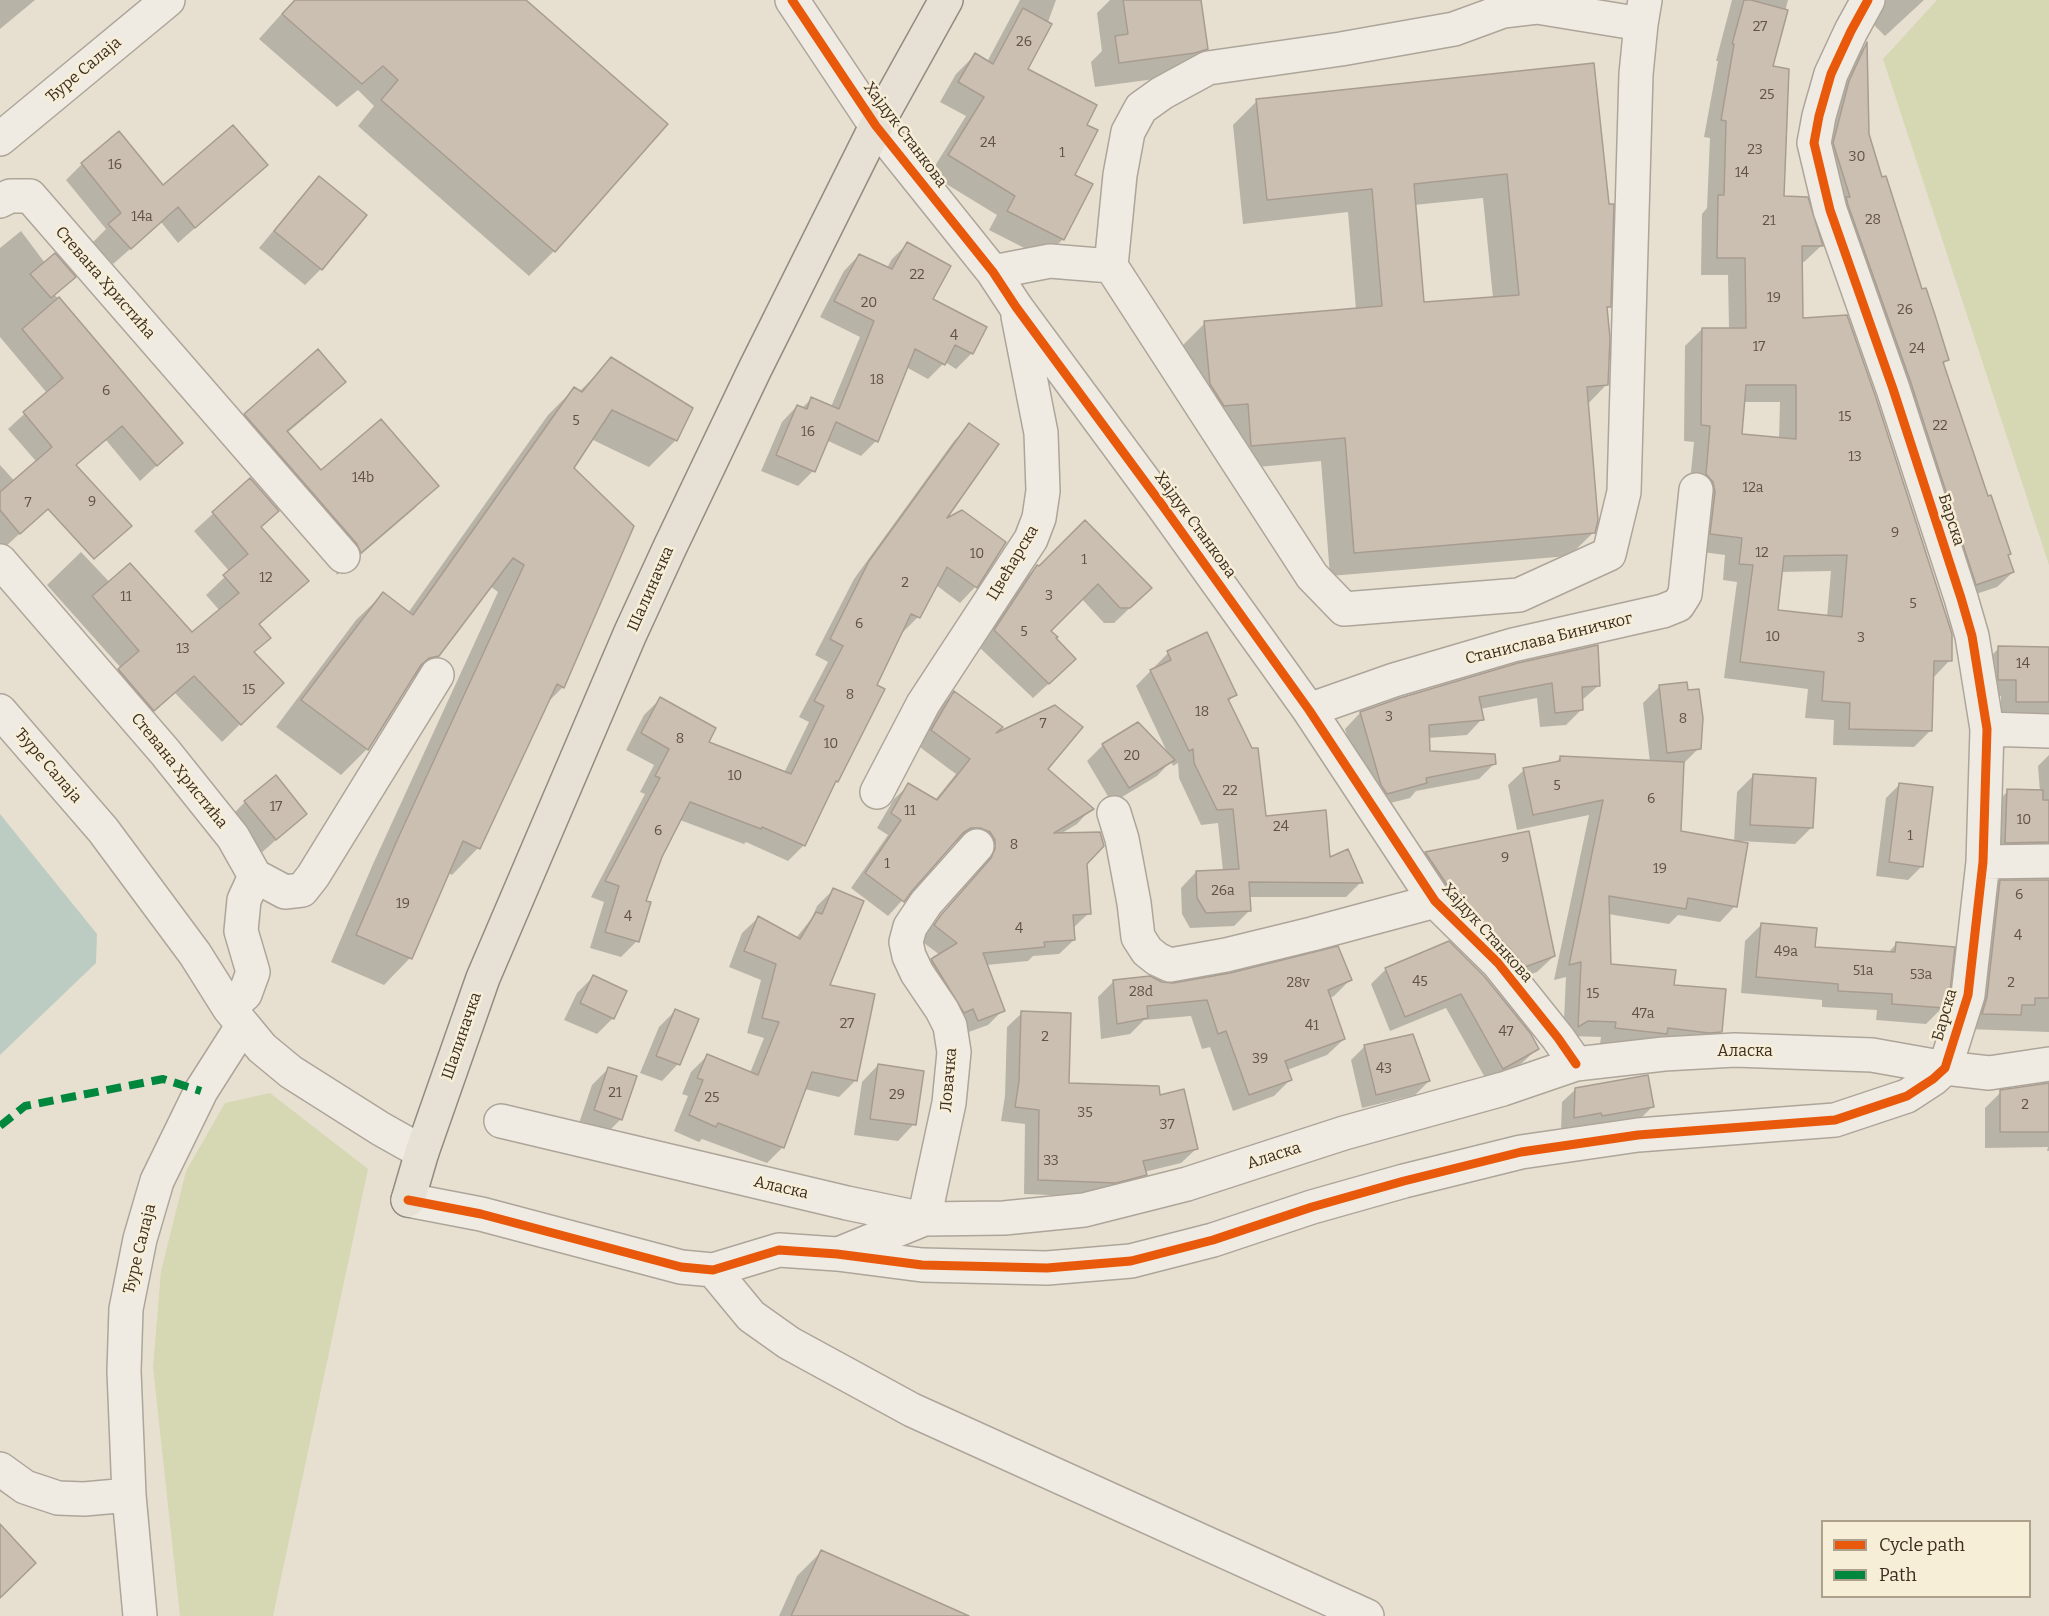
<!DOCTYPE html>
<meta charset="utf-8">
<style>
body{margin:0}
#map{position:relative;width:2049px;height:1616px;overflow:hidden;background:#e7e0d1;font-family:Bitter,serif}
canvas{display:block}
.legend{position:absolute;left:1821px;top:1520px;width:210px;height:78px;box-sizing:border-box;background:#f7eed8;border:2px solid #ada18e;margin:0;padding:8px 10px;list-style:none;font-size:18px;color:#3d2e20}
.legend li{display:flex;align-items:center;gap:12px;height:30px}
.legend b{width:30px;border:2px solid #ada18e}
</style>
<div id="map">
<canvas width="2049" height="1616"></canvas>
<ul class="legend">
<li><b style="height:8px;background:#e8590c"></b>Cycle path</li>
<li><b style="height:8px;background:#00873e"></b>Path</li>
</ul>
</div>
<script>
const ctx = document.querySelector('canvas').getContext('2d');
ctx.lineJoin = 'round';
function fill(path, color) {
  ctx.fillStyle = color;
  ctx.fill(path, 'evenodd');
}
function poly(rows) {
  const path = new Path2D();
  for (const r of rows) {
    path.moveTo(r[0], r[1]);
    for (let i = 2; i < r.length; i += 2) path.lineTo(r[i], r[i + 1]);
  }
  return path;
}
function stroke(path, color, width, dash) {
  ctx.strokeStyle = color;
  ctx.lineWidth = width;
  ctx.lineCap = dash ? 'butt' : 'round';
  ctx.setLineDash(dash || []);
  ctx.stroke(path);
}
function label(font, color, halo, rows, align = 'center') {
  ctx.font = font + ' Bitter,serif';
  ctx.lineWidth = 5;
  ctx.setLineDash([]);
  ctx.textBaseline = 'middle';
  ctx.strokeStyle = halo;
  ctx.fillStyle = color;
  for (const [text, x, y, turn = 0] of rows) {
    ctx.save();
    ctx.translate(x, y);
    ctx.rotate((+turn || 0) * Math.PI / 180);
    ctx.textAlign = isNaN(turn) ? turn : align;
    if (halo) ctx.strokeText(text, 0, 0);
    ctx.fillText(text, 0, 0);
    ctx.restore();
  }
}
fill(poly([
 [1937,0,2049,0,2049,565,1883,59],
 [270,1093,368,1169,273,1616,180,1616,153,1367,161,1271,186,1171,225,1103]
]), '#d6d7b3');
fill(poly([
 [0,814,97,934,96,963,0,1055]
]), '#bcccc2');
fill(poly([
 [0,0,35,0,0,29],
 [294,0,524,0,666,124,554,251,529,276,358,126,374,106,358,90,337,107,259,39],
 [1020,0,1056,0,1048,22,1026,70,1073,176,1063,239,1044,258,989,230,997,215,930,174,966,116,940,102,956,74,975,55,987,62],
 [1110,0,1199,0,1206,49,1181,73,1170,77,1095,87,1091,62,1102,51,1097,13],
 [1732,0,1788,0,1771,67,1782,198,1821,246,1804,262,1800,262,1801,319,1950,660,1934,677,1931,730,1914,747,1833,745,1834,720,1805,718,1808,689,1724,678,1737,582,1723,580,1725,555,1694,551,1689,491,1694,442,1684,441,1685,346,1702,329,1729,329,1728,275,1701,275,1702,214,1707,208,1710,138,1704,137,1718,61,1716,61],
 [1743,402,1780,402,1779,439,1740,435],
 [1831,571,1827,617,1776,611,1780,572],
 [1874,0,1924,0,1885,36,1871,22],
 [1865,46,1867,134,1947,360,1942,365,2013,572,1997,587,1961,599,1818,159,1852,59],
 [1592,65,1609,306,1606,309,1607,384,1587,405,1594,532,1569,556,1330,576,1321,461,1227,470,1181,347,1205,323,1356,310,1348,212,1243,224,1233,125,1257,101],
 [1483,198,1493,298,1423,304,1414,205],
 [82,164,163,187,266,165,178,243,161,222,113,264,93,242,106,229,66,180],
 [319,178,321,269,305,285,259,248,303,195],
 [21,231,45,263,74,277,55,295,181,443,140,481,106,440,55,483,8,429,47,393,0,337,0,248],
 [907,244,931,300,972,353,956,369,945,362,928,379,906,367,876,441,861,456,826,440,813,471,798,486,761,471,782,422,797,406,802,408,811,399,831,407,860,337,820,317,844,271,859,255,887,268,892,259],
 [612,359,691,408,676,440,649,467,591,439,572,468,563,687,545,705,478,848,452,875,448,873,410,958,384,985,331,962,373,864,498,592,490,586,437,656,408,683,367,749,341,775,276,727,356,620,383,594,408,613,548,415,574,389,579,392],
 [344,382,320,405,287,433,321,472,437,486,414,509,337,575,334,567,222,438,245,415],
 [970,425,943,521,1004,543,975,587,960,603,936,585,918,617,902,633,900,632,875,685,837,781,832,785,804,845,788,861,746,842,744,844,680,820,660,856,644,902,637,941,621,957,590,948,604,902,591,897,645,794,640,792,654,765,626,750,644,715,660,699,707,743,784,773,809,722,799,717,828,662,815,655,854,579,954,441],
 [0,465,43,512,3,549,0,545],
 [250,480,260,528,307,581,258,626,269,638,253,653,282,683,222,742,175,693,135,728,101,688,121,668,47,585,81,552,117,590,192,634,220,611,206,595,230,572,194,531],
 [1085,523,1135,603,1114,623,1104,623,1082,599,1049,631,1059,674,1033,698,979,647,1021,582,1037,567,1039,568],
 [1206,634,1235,694,1228,702,1264,817,1361,882,1346,897,1248,897,1249,911,1234,926,1190,928,1182,914,1181,888,1196,872,1223,871,1218,823,1201,825,1179,778,1178,763,1173,766,1171,761,1157,776,1112,803,1087,761,1103,745,1168,754,1136,686,1168,653],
 [1999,648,2049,649,2049,737,2001,717,2001,696,1983,695,1983,664],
 [1518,665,1598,686,1581,701,1582,709,1566,725,1540,727,1537,698,1480,709,1482,719,1467,735,1428,738,1429,752,1495,763,1479,779,1416,791,1410,798,1371,808,1366,800,1345,729,1360,713],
 [1660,686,1699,748,1682,765,1680,832,1734,842,1737,792,1753,776,1811,828,1795,844,1740,841,1735,906,1720,922,1678,915,1669,924,1608,914,1610,965,1672,986,1721,1031,1705,1047,1650,1049,1600,1044,1601,1037,1571,1036,1563,1041,1566,977,1554,980,1589,815,1517,830,1508,785,1524,770,1555,763,1560,758,1650,762,1643,703],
 [954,693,991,737,1046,770,1091,809,1077,824,1059,835,1085,863,1089,913,1073,928,1074,940,1059,954,1033,956,1028,961,986,965,1003,1010,988,1025,963,1034,917,974,932,960,940,955,920,940,977,874,981,865,965,842,955,842,888,916,851,888,888,835,877,828,894,799,909,785,935,800,956,774,917,745,940,707],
 [2049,755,2049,868,1990,858,1992,807,2008,791,2040,792,2038,766],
 [1900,784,1922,866,1908,880,1876,876,1886,798],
 [245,802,305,814,259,855,229,818],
 [1528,833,1554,956,1537,972,1508,982,1410,869,1426,853],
 [2049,881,2049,1032,1967,1029,1984,898,2000,882],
 [833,890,828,986,855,1081,839,1097,804,1089,783,1147,767,1163,702,1139,699,1142,674,1131,688,1096,682,1094,691,1072,707,1056,750,1073,764,1038,747,1033,761,980,729,967,742,933,758,918,796,938,812,918,817,906],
 [1762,924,1813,948,1888,953,1896,944,1943,1007,1926,1024,1876,1020,1877,1010,1822,1007,1822,1000,1741,993,1745,941],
 [1449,943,1537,1049,1522,1063,1488,1083,1446,1008,1390,1031,1371,984,1386,969],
 [593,977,613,1018,597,1034,564,1020,577,993],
 [1350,980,1334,996,1329,998,1344,1039,1327,1055,1287,1070,1290,1080,1274,1096,1233,1111,1210,1047,1202,1049,1191,1016,1144,1020,1130,1034,1101,1039,1098,997,1114,981,1162,983],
 [675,1011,697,1019,678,1064,662,1081,640,1073,659,1027],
 [1022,1013,1067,1084,1159,1096,1196,1149,1181,1163,1144,1172,1145,1174,1130,1189,1100,1197,1024,1194,1025,1124,1001,1121,1005,1096,1007,1027],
 [1365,1046,1429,1081,1415,1095,1362,1108,1351,1060],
 [878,1065,914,1124,898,1141,854,1135,862,1082],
 [608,1069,621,1119,605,1135,578,1126,592,1085],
 [2049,1084,2049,1151,2047,1151,2048,1147,1985,1148,1985,1108,2001,1092],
 [1576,1089,1652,1107,1639,1120,1561,1130,1562,1102],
 [821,1552,965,1616,779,1616,797,1576]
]), '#0003');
const building = poly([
 [295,0,526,0,668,124,555,252,381,100,398,80,383,66,362,84,282,14,295,0],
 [1123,0,1201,0,1208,49,1195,53,1119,63,1115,36,1128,34,1123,0],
 [1744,0,1751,0,1788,10,1773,66,1789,69,1784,196,1808,197,1823,246,1802,246,1803,318,1847,315,1875,395,1952,634,1952,661,1934,661,1932,731,1849,729,1850,703,1822,701,1824,672,1740,662,1753,565,1739,564,1742,538,1710,534,1715,492,1713,482,1706,474,1710,426,1701,425,1702,328,1746,328,1745,258,1717,258,1718,195,1724,195,1726,121,1721,120,1734,44,1732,44,1744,0],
 [1746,385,1796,385,1796,439,1742,434,1746,385],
 [1847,555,1842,617,1778,610,1784,556,1847,555],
 [1023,8,1052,24,1028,69,1097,105,1087,125,1098,130,1075,175,1093,184,1064,240,1007,211,1015,196,948,155,984,97,958,82,975,53,993,64,1023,8],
 [1867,42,1869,134,1882,177,1886,176,1922,289,1926,288,1935,315,1949,360,1943,362,1988,496,1991,495,2011,554,2008,555,2014,572,1976,585,1911,383,1848,205,1846,197,1850,197,1833,143,1849,81,1867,42],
 [1594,63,1609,204,1614,204,1611,307,1607,307,1610,338,1608,385,1587,387,1598,520,1595,533,1354,553,1345,438,1251,446,1248,404,1224,406,1210,384,1204,321,1382,306,1372,189,1267,200,1256,99,1594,63],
 [1507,174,1519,295,1424,302,1414,184,1507,174],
 [233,125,268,165,195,228,178,207,131,249,108,224,121,213,81,163,119,131,163,185,233,125],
 [319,176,367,215,322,270,274,231,319,176],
 [907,242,951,266,933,299,987,327,973,354,955,345,945,365,915,349,878,442,836,422,815,472,776,455,797,405,807,409,811,397,839,409,874,321,834,301,859,254,892,269,907,242],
 [55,253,76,277,51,298,30,274,55,253],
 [59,297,183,443,157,466,122,426,76,465,132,526,94,559,48,509,20,534,0,510,0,492,52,447,23,412,63,378,22,329,59,297],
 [318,349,346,382,287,431,321,470,381,419,439,486,361,553,357,544,244,414,318,349],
 [611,357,693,408,677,441,612,410,574,468,634,526,564,688,557,684,480,849,463,841,412,959,356,935,399,836,524,565,513,558,439,656,429,658,421,665,368,750,301,700,383,592,413,615,574,387,582,392,611,357],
 [969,423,999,444,947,518,962,510,1006,542,977,588,947,567,920,618,911,614,877,685,885,689,838,782,836,781,805,846,762,827,761,829,690,802,662,857,646,901,651,902,639,942,605,932,619,886,605,881,660,778,655,776,669,749,641,733,660,697,716,728,709,742,791,774,824,706,814,701,843,646,830,639,869,561,969,423],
 [250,478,279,511,261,527,309,581,259,624,271,638,254,652,284,683,241,725,194,676,154,711,118,669,139,651,92,596,130,563,192,632,239,593,223,575,248,554,212,512,250,478],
 [1085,520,1152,588,1130,608,1120,608,1098,584,1051,631,1058,637,1056,638,1076,659,1049,684,994,630,1037,565,1039,566,1085,520],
 [1207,632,1237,695,1228,699,1252,748,1258,748,1266,816,1326,810,1330,857,1348,849,1363,883,1249,882,1251,911,1206,913,1197,898,1196,871,1239,869,1233,809,1217,810,1194,763,1193,749,1189,751,1150,670,1171,660,1167,651,1207,632],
 [1598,645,1600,686,1582,687,1583,710,1555,713,1552,683,1479,697,1484,720,1429,725,1430,751,1495,754,1496,764,1426,778,1427,783,1387,794,1381,785,1360,712,1400,698,1518,663,1598,645],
 [1998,646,2049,647,2049,702,2016,702,2016,680,1998,680,1998,646],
 [1687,682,1688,690,1699,689,1703,718,1701,749,1667,753,1659,685,1687,682],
 [954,691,1003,727,996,733,1055,705,1083,727,1048,769,1094,809,1054,833,1100,832,1104,846,1087,864,1091,914,1073,915,1075,940,1044,942,1045,947,983,953,1005,1011,978,1021,973,1009,964,1013,931,959,957,943,934,925,941,915,991,858,995,849,995,840,990,832,980,828,971,828,963,833,912,891,904,902,865,873,901,820,891,813,908,783,937,800,970,759,931,730,954,691],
 [1138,722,1175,760,1129,788,1102,744,1138,722],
 [1560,756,1684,762,1681,831,1748,843,1737,907,1688,898,1686,909,1609,896,1611,964,1676,970,1674,985,1726,989,1722,1032,1709,1033,1668,1028,1667,1034,1615,1028,1616,1022,1588,1021,1578,1027,1581,962,1569,965,1603,800,1533,815,1523,768,1560,761,1560,756],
 [1753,774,1816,778,1813,828,1750,825,1753,774],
 [276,775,307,814,276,840,244,801,276,775],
 [1899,783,1933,787,1923,867,1889,862,1899,783],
 [2007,789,2043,790,2043,800,2049,800,2049,842,2005,843,2007,789],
 [1529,831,1555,956,1525,967,1511,950,1450,889,1425,852,1529,831],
 [2000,880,2049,880,2049,998,2035,998,2035,1005,2022,1005,2021,1015,1982,1014,1987,997,2000,880],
 [833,888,864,901,830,985,875,994,857,1081,812,1072,784,1148,718,1123,716,1127,689,1115,703,1080,697,1078,707,1054,758,1075,779,1022,762,1018,776,964,744,951,758,916,800,939,816,912,822,914,833,888],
 [1761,923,1817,928,1815,947,1895,952,1896,942,1955,947,1950,991,1944,1008,1892,1004,1892,994,1838,991,1838,984,1756,977,1761,923],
 [1449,941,1484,976,1531,1034,1539,1049,1503,1069,1461,994,1405,1017,1385,968,1449,941],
 [1338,946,1352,980,1328,990,1345,1039,1285,1061,1292,1080,1249,1095,1226,1031,1218,1034,1207,1000,1147,1006,1148,1018,1117,1024,1113,980,1150,976,1162,982,1173,983,1230,973,1338,946],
 [593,975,627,991,614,1019,580,1003,593,975],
 [675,1009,699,1019,680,1065,656,1056,675,1009],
 [1021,1011,1071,1013,1069,1083,1159,1086,1160,1095,1184,1089,1198,1149,1143,1161,1147,1175,1116,1183,1038,1180,1039,1110,1015,1107,1019,1081,1021,1011],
 [1413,1034,1430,1081,1376,1095,1364,1045,1413,1034],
 [878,1064,924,1071,916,1125,870,1119,878,1064],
 [608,1067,637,1076,622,1120,594,1110,608,1067],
 [1648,1075,1654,1107,1602,1116,1601,1113,1574,1118,1575,1088,1648,1075],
 [2049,1083,2049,1132,2000,1132,2000,1090,2049,1083],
 [0,1524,36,1563,0,1598,0,1524],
 [821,1550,969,1616,791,1616,821,1550]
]);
fill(building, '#cbbfb2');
stroke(building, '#a89c90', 1.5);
const minor = poly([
 [792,0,876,126,993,272,1016,307,1165,509,1309,710,1435,901,1498,963,1558,1038,1576,1064],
 [0,139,168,0],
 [0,201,10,196,30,196,343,556],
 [1111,266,1312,576,1344,609,1519,595,1609,554,1624,492,1636,74,1641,24],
 [993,272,1050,261,1111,266,1120,175,1128,132,1141,108,1162,93,1208,68,1341,49,1454,29,1503,11,1537,7,1641,24,1645,0],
 [0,561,165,752,233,837,255,876,244,900,241,931,253,972,245,994,229,1008],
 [1309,710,1394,680,1513,645,1663,611,1678,605,1685,594,1696,490],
 [0,711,103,830,195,954,229,1008,242,1024],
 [1987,729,2049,731],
 [877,792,923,704,1031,539,1039,518,1043,491,1041,433,1018,316],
 [1114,813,1122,839,1134,903,1138,937,1147,951,1157,959,1170,965,1226,955,1312,934,1435,901],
 [1983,862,2049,861],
 [255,876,285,892,302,890,313,876,437,675],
 [501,1121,847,1203,924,1219,1004,1218,1084,1210,1187,1184,1344,1133,1503,1089,1576,1064,1664,1054,1735,1050,1872,1055,1945,1068,1989,1073,2049,1064],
 [408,1200,481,1214,681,1267,713,1270,779,1250,837,1254,922,1265,1047,1268,1131,1261,1213,1240,1312,1207,1404,1181,1521,1152,1638,1135,1835,1120,1907,1096,1933,1079,1945,1068,1968,995,1983,862,1987,729,1972,636,1961,598,1893,389,1830,210,1814,143,1819,116,1831,74,1851,31,1868,0],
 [841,1253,924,1219,949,1103,954,1052,950,1026,942,1010,917,973,909,956,906,942,910,927,926,903,977,846],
 [713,1270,751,1316,789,1343,912,1410,1367,1616],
 [0,1469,25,1487,58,1498,84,1499,129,1495],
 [140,1616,129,1495,124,1371,126,1309,140,1239,157,1181,201,1091,243,1025,262,1048,291,1072,381,1129,422,1152]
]);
const major = poly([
 [408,1200,422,1152,483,978,630,634,670,547,754,371,876,126,946,0]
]);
stroke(minor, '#ada599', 36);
stroke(major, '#928b80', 36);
stroke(minor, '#efebe3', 33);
stroke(major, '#e6e1d4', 33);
stroke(poly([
 [0,1126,25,1106,163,1079,201,1091]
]), '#00873e', 8, [15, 8]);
stroke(poly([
 [792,0,876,126,993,272,1016,307,1165,509,1309,710,1435,901,1498,963,1558,1038,1576,1064],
 [408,1200,481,1214,681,1267,713,1270,779,1250,837,1254,922,1265,1047,1268,1131,1261,1213,1240,1312,1207,1404,1181,1521,1152,1638,1135,1835,1120,1907,1096,1933,1079,1945,1068,1968,995,1983,862,1987,729,1972,636,1961,598,1893,389,1830,210,1814,143,1819,116,1831,74,1851,31,1868,0]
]), '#e8590c', 9);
label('14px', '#605244', null, [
 ["27",1760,27],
 ["26",1024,42],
 ["25",1767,95],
 ["24",988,143],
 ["23",1755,150],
 ["1",1062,153],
 ["30",1857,157],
 ["16",115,165],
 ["14",1742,173],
 ["14a",142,217],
 ["28",1873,220],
 ["21",1769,221],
 ["22",917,275],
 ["19",1774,298],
 ["20",869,303],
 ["26",1905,310],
 ["4",954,336],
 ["17",1759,347],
 ["24",1917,349],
 ["18",877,380],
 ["6",106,391],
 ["15",1845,417],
 ["5",576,421],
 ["22",1940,426],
 ["16",808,432],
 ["13",1855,457],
 ["14b",363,478],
 ["12a",1753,488],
 ["9",92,502],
 ["7",28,503],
 ["9",1895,533],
 ["12",1762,553],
 ["10",977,554],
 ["1",1084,560],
 ["12",266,578],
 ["2",905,583],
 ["3",1049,596],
 ["11",126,597],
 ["5",1913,604],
 ["6",859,624],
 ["5",1024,632],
 ["10",1773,637],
 ["3",1861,638],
 ["13",183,649],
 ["14",2023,664],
 ["15",249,690],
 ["8",850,695],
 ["18",1202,712],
 ["3",1389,717],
 ["8",1683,719],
 ["7",1043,724],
 ["8",680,739],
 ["10",831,744],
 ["20",1132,756],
 ["10",735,776],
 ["5",1557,786],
 ["22",1230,791],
 ["6",1651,799],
 ["17",276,807],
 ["11",910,811],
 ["10",2024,820],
 ["24",1281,827],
 ["6",658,831],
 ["1",1910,836],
 ["8",1014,845],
 ["9",1505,858],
 ["1",887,864],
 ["19",1660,869],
 ["26a",1223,891],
 ["6",2019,895],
 ["19",403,904],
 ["4",628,917],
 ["4",1019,929],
 ["4",2018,936],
 ["49a",1786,952],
 ["51a",1863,971],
 ["53a",1921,975],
 ["45",1420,982],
 ["28v",1298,983],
 ["2",2011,983],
 ["28d",1141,992],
 ["15",1593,994],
 ["47a",1643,1014],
 ["27",847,1024],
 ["41",1312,1026],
 ["47",1506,1032],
 ["2",1045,1037],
 ["39",1260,1059],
 ["43",1384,1069],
 ["21",615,1093],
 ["29",897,1095],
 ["25",712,1098],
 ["2",2025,1105],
 ["35",1085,1113],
 ["37",1167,1125],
 ["33",1051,1161]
]);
label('16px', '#3d2e20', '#f7eed8', [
 ["Ђуре Салаја",84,70,-40],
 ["Хајдук Станкова",905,135,53],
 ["Стевана Христића",105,283,49],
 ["Барска",1951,520,72],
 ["Хајдук Станкова",1195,525,54],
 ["Цвећарска",1013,563,-59],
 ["Шалиначка",651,589,-66],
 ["Станислава Биничког",1549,639,-14],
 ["Ђуре Салаја",48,766,49],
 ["Стевана Христића",179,771,51],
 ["Хајдук Станкова",1487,933,48],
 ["Барска",1945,1015,-74],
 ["Шалиначка",462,1036,-71],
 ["Аласка",1745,1052],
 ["Ловачка",949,1080,-85],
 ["Аласка",1274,1156,-18],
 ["Аласка",781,1188,13],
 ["Ђуре Салаја",140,1249,-76]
]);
</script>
